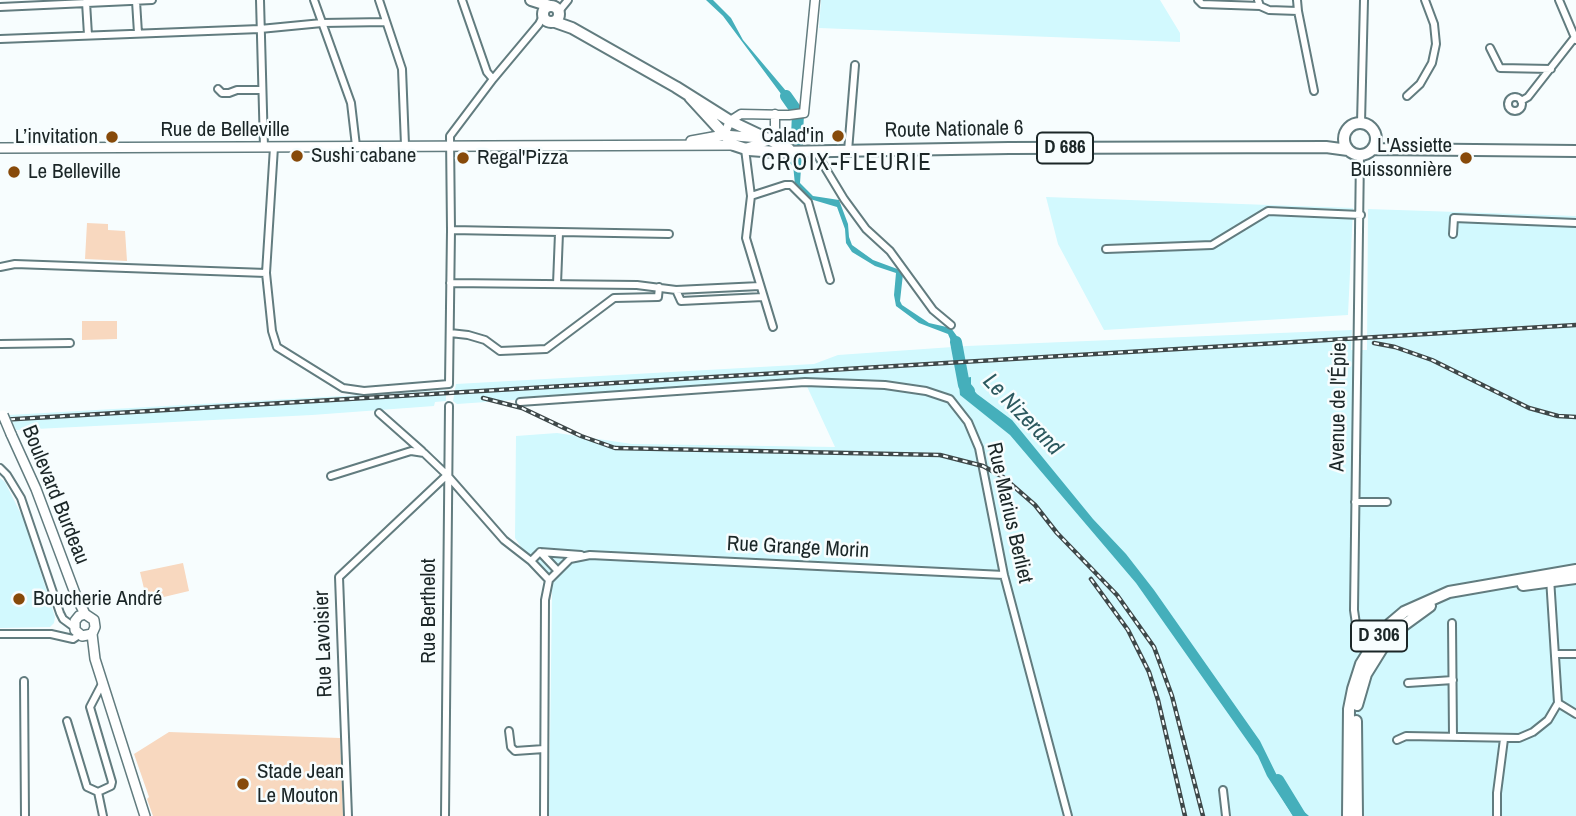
<!DOCTYPE html>
<meta charset="utf-8">
<style>
body{margin:0}
canvas{display:block;background:#f7fdfe}
</style>
<canvas width="1576" height="816"></canvas>
<script>
const ctx = document.querySelector('canvas').getContext('2d');
ctx.lineJoin = 'round';
function fill(path, color) {
  ctx.fillStyle = color;
  ctx.fill(path, 'evenodd');
}
function poly(rows) {
  const path = new Path2D();
  for (const r of rows) {
    if (r.length === 3) {
      path.moveTo(r[0] + r[2], r[1]);
      path.arc(r[0], r[1], r[2], 0, 2 * Math.PI);
      continue;
    }
    path.moveTo(r[0], r[1]);
    for (let i = 2; i < r.length; i += 2) path.lineTo(r[i], r[i + 1]);
  }
  return path;
}
function stroke(path, color, width, dash) {
  ctx.strokeStyle = color;
  ctx.lineWidth = width;
  ctx.lineCap = dash ? 'butt' : 'round';
  ctx.setLineDash(dash || []);
  ctx.stroke(path);
}
function label(font, color, halo, rows, align = 'center') {
  ctx.font = font + ' "Archivo Narrow",sans-serif';
  ctx.lineWidth = 5;
  ctx.setLineDash([]);
  ctx.textBaseline = 'middle';
  ctx.strokeStyle = halo;
  ctx.fillStyle = color;
  for (const [text, x, y, turn = 0] of rows) {
    ctx.save();
    ctx.translate(x, y);
    ctx.rotate((+turn || 0) * Math.PI / 180);
    ctx.textAlign = isNaN(turn) ? turn : align;
    if (halo) ctx.strokeText(text, 0, 0);
    ctx.fillText(text, 0, 0);
    ctx.restore();
  }
}
fill(poly([
 [821,0,1160,0,1180,33,1180,42,819,28],
 [1046,197,1353,208,1348,315,1104,330,1058,244],
 [1368,209,1576,216,1576,816,549,816,552,592,515,538,516,436,557,433,632,444,835,447,804,380,457,404,453,401,456,384,814,364,838,355,967,346,1352,330,1351,350,1367,350],
 [446,390,446,401,435,402,434,406,312,415,16,430,9,415],
 [0,478,5,482,24,520,55,617,54,623,50,627,0,628]
]), '#d2f9fe');
fill(poly([
 [87,223,108,224,108,230,125,231,127,261,85,259],
 [82,321,117,321,117,339,82,340],
 [183,563,189,591,147,601,140,572],
 [169,732,340,738,343,816,153,816,147,799,149,797,134,754]
]), '#f8d8bf');
fill(poly([
 [706,0,713,0,731,18,743,40,797,104,799,109,793,110,723,16],
 [792,154,802,154,800,183,813,196,839,200,848,224,849,237,852,245,873,260,900,270,903,274,900,301,902,305,929,323,951,328,959,339,962,358,958,358,948,334,919,323,896,306,894,295,896,273,875,266,852,252,846,243,845,229,837,207,810,199,795,185],
 [958,375,965,378,971,377,971,387,977,394,1012,420,1093,519,1126,554,1154,590,1260,741,1288,798,1309,816,1293,816,1267,776,1258,756,1136,583,1010,435,960,395]
]), '#45afbb');
stroke(poly([
 [786,96,798,113,796,161],
 [956,342,964,385,969,391],
 [1278,780,1300,816]
]), '#45afbb', 12);
const minor = poly([
 [260,0,264,147],
 [314,0,351,103,356,146],
 [379,0,402,69,405,145],
 [462,0,487,72,493,79],
 [1198,0,1202,4,1260,6],
 [1258,0,1260,6,1269,10,1298,11],
 [1297,0,1298,11,1314,91],
 [1559,0,1576,40],
 [136,1,138,33],
 [86,2,88,35],
 [0,7,152,0],
 [559,11,568,0],
 [0,39,260,29,322,23,386,22],
 [1490,48,1500,68,1551,69],
 [218,89,222,93,229,93,237,90,262,90],
 [1407,96,1420,84,1432,63,1436,44,1434,24,1425,0],
 [1515,104,7],
 [1521,101,1528,97,1575,37],
 [1361,123,1364,0],
 [274,147,266,273,272,331,277,347,343,388,364,391,449,384,451,230,450,136,493,79,539,24,543,16],
 [745,149,751,196,785,185,791,185,808,202,830,280],
 [815,151,844,199,866,229,890,251,933,310,951,325],
 [848,151,855,65],
 [1360,155,1354,610,1356,624,1376,640],
 [751,196,746,238,773,327],
 [451,230,669,234],
 [1453,234,1454,218,1576,223],
 [1106,249,1212,245,1268,211,1361,215],
 [0,267,15,264,266,273],
 [450,283,637,285,676,290],
 [557,284,559,233],
 [760,286,676,290,681,301,763,297],
 [450,333,468,335,485,340,500,351,546,349,614,298,658,297,659,287],
 [0,344,70,343],
 [520,402,805,382,885,385,926,391,950,399,968,422,979,448,1004,575,1068,816],
 [379,413,422,451],
 [0,468,7,475,21,498,60,613,63,619,74,627],
 [331,476,411,451,424,453,447,475,504,540,531,561,549,580],
 [1355,502,1387,502],
 [540,552,581,555],
 [531,561,540,552,557,570],
 [1452,623,1453,737],
 [0,634,51,634,73,639,79,635],
 [1556,654,1576,654],
 [24,681,25,816],
 [1408,683,1453,680],
 [1558,703,1576,714],
 [67,721,87,787,98,792,111,786,112,782,90,707,102,684],
 [509,731,511,747,515,751,544,749],
 [1397,740,1406,736,1519,738,1533,732,1548,720,1558,703,1550,578],
 [1223,790,1226,816],
 [98,792,103,816],
 [348,816,339,577,447,475],
 [445,816,449,406],
 [544,816,545,600,549,580,570,559,590,555,1004,575],
 [1497,816,1497,793,1504,739]
]);
const tertiary = poly([
 [724,135,730,121,741,114,789,115,804,113,815,0],
 [745,148,768,141,775,132,775,114]
]);
const secondary = poly([
 [691,141,724,135,760,138],
 [0,148,734,145],
 [11,434,36,489,76,596,85,614,94,620,95,627,92,634,95,659,145,816],
 [85,614,79,616,75,621,75,630,82,636,92,634]
]);
const primary = poly([
 [531,0,550,6],
 [551,14,8],
 [555,22,572,28,676,87,730,121,789,149],
 [690,97,734,145,749,150,776,152,1009,148,1326,147,1348,150],
 [1360,139,16],
 [1373,149,1576,151],
 [1523,585,1576,578],
 [1357,705,1366,674,1384,645,1397,630,1430,606],
 [1356,721,1357,816],
 [1348,816,1349,709,1353,689,1361,664,1376,640,1391,623,1404,612,1449,592,1576,570]
]);
stroke(minor, '#627c7f', 10);
stroke(tertiary, '#627c7f', 11);
stroke(secondary, '#627c7f', 12);
stroke(primary, '#627c7f', 14);
stroke(minor, '#fff', 6);
stroke(tertiary, '#fff', 8);
stroke(secondary, '#fff', 9);
stroke(primary, '#fff', 10);
const rail = poly([
 [1374,343,1395,347,1432,360,1529,408,1558,416,1576,417],
 [483,398,522,408,581,436,615,448,940,455,983,466,1003,477,1035,505,1057,533,1117,595,1154,647,1172,696,1203,816],
 [0,420,1576,325],
 [1091,579,1128,630,1149,672,1158,700,1185,816]
]);
stroke(rail, '#3e4849', 4.5);
stroke(rail, '#f7fdfe', 2, [5]);
const secondaryBridge = poly([
 [3,415,11,434]
]);
stroke(secondaryBridge, '#627c7f', 12, []);
stroke(secondaryBridge, '#fff', 9);
for (const [x, y, r, color] of [
 [838,136,7,"#874a0a"],
 [112,137,7,"#874a0a"],
 [297,156,7,"#874a0a"],
 [463,158,7,"#874a0a"],
 [1466,158,7,"#874a0a"],
 [14,172,7,"#874a0a"],
 [19,599,7,"#874a0a"],
 [243,784,7,"#874a0a"]
]) {
  const dot = new Path2D();
  dot.arc(x, y, r, 0, 2 * Math.PI);
  ctx.fillStyle = color;
  ctx.fill(dot);
  stroke(dot, '#f7fdfe', 2.5);
}
for (const [x, y, w] of [
 [1065,148,56],
 [1379,636,56]
]) {
  const box = new Path2D();
  box.roundRect(x - w / 2, y - 15.5, w, 31, 5);
  ctx.fillStyle = '#f7fdfe';
  ctx.fill(box);
  stroke(box, '#1b2627', 2);
}
label('bold 19px', '#1b2627', null, [
 ["D 686",1065,148],
 ["D 306",1379,636]
]);
label('21px', '#1b2627', '#f7fdfe', [
 ["Rue de Belleville",225,130],
 ["Route Nationale 6",954,130,-1],
 ["Avenue de l'Épie",1339,407,-89],
 ["Boulevard Burdeau",55,495,68],
 ["Rue Marius Berliet",1009,513,77],
 ["Rue Grange Morin",798,548,3],
 ["Rue Berthelot",429,611,-90],
 ["Rue Lavoisier",324,644,-92]
]);
label('21px', '#1b2627', '#f7fdfe', [
 ["Calad'in",824,136,"right"],
 ["L’invitation",98,137,"right"],
 ["L'Assiette",1452,146,"right"],
 ["Buissonnière",1452,170,"right"],
 ["Sushi cabane",311,156],
 ["Regal'Pizza",477,158],
 ["Le Belleville",28,172],
 ["Boucherie André",33,599],
 ["Stade Jean",257,772],
 ["Le Mouton",257,796]
], 'left');
ctx.letterSpacing = '2px';
label('23px', '#1b2627', '#f7fdfe', [
 ["CROIX-FLEURIE",847,164]
]);
ctx.letterSpacing = '0px';
label('italic 23px', '#2b585e', '#f7fdfe', [
 ["Le Nizerand",1022,415,46]
]);
</script>
